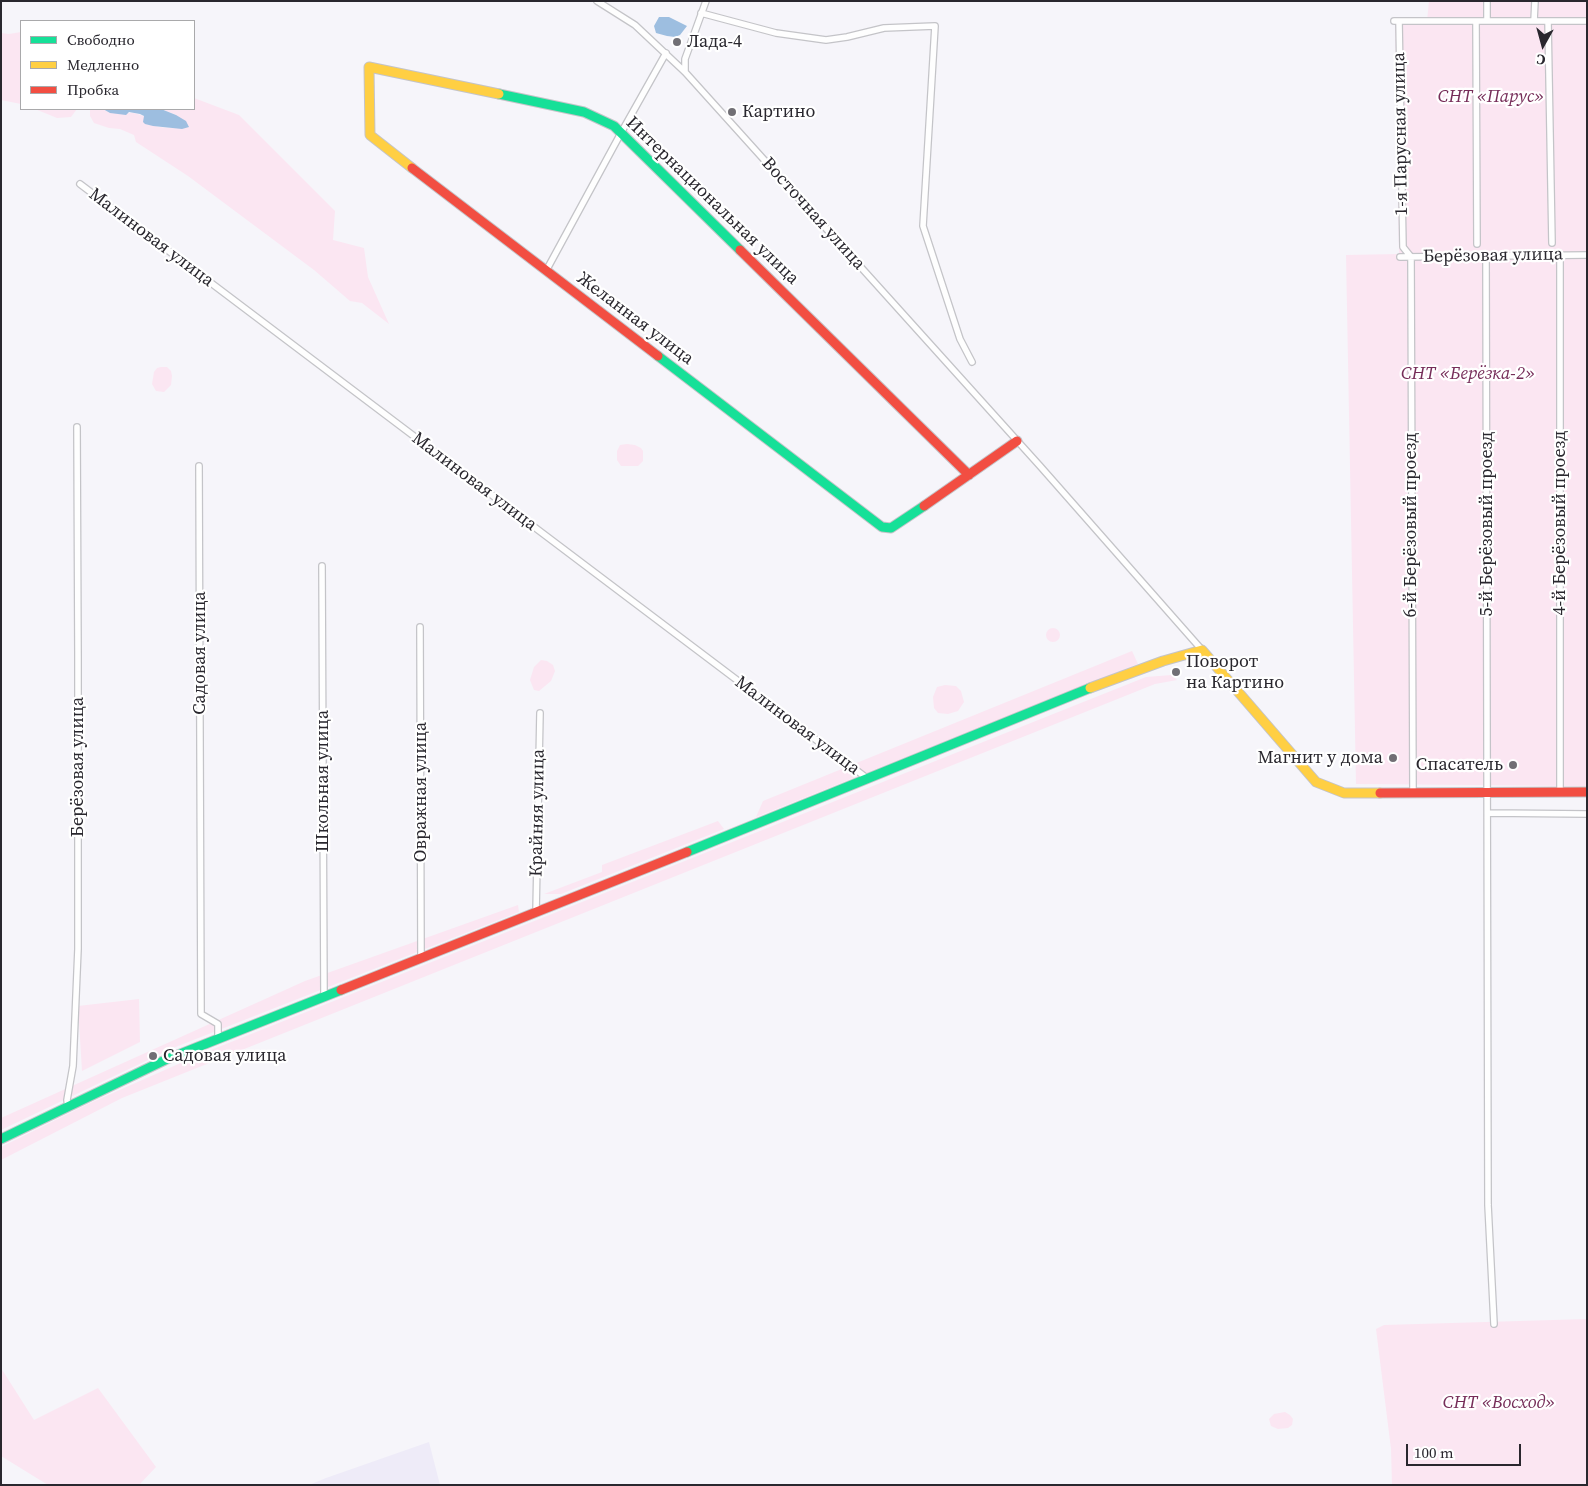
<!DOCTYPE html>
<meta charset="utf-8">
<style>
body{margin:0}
#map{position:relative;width:1588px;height:1486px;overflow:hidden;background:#f6f5fa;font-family:"Source Serif 4",serif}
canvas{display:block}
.frame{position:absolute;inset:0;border:2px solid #29272e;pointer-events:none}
.legend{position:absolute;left:20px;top:20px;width:175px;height:90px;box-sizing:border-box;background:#fff;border:1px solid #a9a9ab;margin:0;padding:6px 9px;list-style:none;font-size:15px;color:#29272e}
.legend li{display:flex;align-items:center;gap:10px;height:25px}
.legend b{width:25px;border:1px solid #a9a9ab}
.north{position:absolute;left:1518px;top:20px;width:50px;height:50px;-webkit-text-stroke:4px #fff;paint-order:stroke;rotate:187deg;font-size:14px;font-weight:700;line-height:20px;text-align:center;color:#29272e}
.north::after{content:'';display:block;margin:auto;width:18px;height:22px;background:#29272e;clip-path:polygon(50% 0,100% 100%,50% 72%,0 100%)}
.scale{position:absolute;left:1406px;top:1444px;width:115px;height:22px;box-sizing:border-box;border:2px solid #29272e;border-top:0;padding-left:6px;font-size:15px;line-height:18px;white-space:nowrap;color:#29272e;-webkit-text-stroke:4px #fff;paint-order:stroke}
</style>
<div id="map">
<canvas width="1588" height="1486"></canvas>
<div class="frame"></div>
<ul class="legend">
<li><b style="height:6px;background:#16e098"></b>Свободно</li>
<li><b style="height:6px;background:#ffcf43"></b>Медленно</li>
<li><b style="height:6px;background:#f24e42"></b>Пробка</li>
</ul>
<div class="north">С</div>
<div class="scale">100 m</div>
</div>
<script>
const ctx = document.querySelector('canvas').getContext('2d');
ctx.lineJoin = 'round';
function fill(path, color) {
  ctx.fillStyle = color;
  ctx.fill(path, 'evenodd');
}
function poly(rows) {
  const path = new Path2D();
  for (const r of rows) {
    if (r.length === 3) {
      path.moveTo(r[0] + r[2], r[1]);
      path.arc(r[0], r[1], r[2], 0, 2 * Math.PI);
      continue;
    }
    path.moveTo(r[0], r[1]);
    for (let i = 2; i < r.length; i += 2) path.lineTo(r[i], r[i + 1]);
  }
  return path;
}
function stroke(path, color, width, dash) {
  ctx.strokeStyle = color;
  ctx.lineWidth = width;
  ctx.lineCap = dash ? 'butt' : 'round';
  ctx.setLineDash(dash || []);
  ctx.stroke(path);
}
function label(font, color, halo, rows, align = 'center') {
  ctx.font = font + ' "Source Serif 4",serif';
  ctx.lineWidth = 4.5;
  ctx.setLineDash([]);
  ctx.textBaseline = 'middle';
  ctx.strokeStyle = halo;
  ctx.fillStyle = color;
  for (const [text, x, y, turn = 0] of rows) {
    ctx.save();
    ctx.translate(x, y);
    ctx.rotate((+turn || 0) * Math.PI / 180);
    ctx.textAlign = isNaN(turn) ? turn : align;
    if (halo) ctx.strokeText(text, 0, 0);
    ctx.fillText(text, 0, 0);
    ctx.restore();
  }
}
fill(poly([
 [429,1442,440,1485,309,1485,326,1478]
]), '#eeebf8');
fill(poly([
 [1429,1,1587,1,1587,786,1356,784,1346,255,1399,254,1395,21,1427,21],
 [21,32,21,104,1,100,1,33,9,34],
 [194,98,239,115,335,211,333,240,364,248,368,277,389,324,362,303,350,301,314,270,188,176,136,142,134,135,120,129,109,128,94,123,90,116,90,109,103,109,110,113,134,113,144,116,144,120,159,127,172,128,176,115,161,109,194,109],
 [35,109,77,109,71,117,57,118],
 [161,367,167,367,171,371,172,376,171,385,164,392,156,391,152,384,154,372,157,368],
 [627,444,635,445,641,448,643,451,643,461,638,466,621,466,617,460,617,451,620,445],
 [1053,635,7],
 [1132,651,1138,664,756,817,763,801],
 [541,660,547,661,553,665,555,671,551,681,539,691,534,690,530,680,534,667],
 [1172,675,1177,680,1155,684,122,1098,1,1160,1,1147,88,1104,201,1054,1146,677],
 [945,685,956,686,961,691,964,702,958,711,948,714,938,713,934,708,933,697,937,687],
 [718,821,724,829,561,894,544,894,602,872,602,865],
 [518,905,519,912,173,1048,1,1130,1,1118,305,981],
 [139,999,140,1042,82,1071,78,1006],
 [1587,1319,1587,1485,1392,1485,1391,1449,1376,1329,1384,1325],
 [1,1368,34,1420,98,1388,156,1467,139,1485,48,1485,1,1456],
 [1285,1412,1290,1415,1293,1419,1292,1425,1288,1428,1278,1429,1271,1426,1269,1419,1274,1414]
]), '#fbe6f2');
fill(poly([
 [659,17,669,17,687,26,680,35,675,37,667,36,656,33,654,26],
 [103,109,161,109,176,115,186,121,189,127,182,129,153,126,145,124,143,122,144,116,140,114,129,112,126,115,110,113]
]), '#9dbee0');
const street = poly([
 [597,1,635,25,685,72,1040,466,1202,650],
 [701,13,776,33,826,40,847,37,884,28,935,26,923,226,960,339,972,362],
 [1394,21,1587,21],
 [1399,21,1403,247,1411,257,1413,792],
 [1476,21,1477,244],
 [1487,21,1487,1],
 [1534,21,1535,1],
 [1548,21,1552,243],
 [685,72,685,59,706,1],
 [80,184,868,779],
 [1400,257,1587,255],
 [1486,257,1488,1205,1494,1324],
 [546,271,621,133,666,53],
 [199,466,201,1014,218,1024,218,1039],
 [322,566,324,997],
 [420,627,421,958],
 [1560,792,1560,255],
 [1488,813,1587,814],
 [536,912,540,713],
 [68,1107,67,1100,73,1066,78,949,78,656,77,427]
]);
const fast = poly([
 [499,94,584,112,614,126,740,250],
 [658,356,882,527,891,528,924,506],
 [687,852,1090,688],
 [1,1139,165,1060,341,990]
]);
const slow = poly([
 [412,168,370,135,369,67,499,94],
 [1090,688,1163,661,1202,650,1316,782,1344,793,1380,793]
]);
const jam = poly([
 [412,168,658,356],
 [740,250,969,475],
 [924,506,1017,441],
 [1380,793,1587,792],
 [341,990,687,852]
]);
stroke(street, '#c4c4c8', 8);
stroke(fast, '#c4c4c8', 11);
stroke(slow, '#c4c4c8', 11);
stroke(jam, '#c4c4c8', 11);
stroke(street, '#fefefe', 5.5);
stroke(fast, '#16e098', 9);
stroke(slow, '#ffcf43', 9);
stroke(jam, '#f24e42', 9);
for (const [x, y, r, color] of [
 [677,42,5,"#716f75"],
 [732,112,5,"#716f75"],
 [1176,672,5,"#716f75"],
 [1393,758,5,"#716f75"],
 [1513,765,5,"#716f75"],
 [153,1056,5,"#716f75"]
]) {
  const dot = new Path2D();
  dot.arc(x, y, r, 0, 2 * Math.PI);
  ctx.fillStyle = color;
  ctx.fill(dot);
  stroke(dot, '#fff', 2);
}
label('18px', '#29272e', '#fff', [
 ["Лада-4",687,42],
 ["Картино",742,112],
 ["Поворот",1186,662],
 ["на Картино",1186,683],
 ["Магнит у дома",1383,758,"right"],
 ["Спасатель",1503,765,"right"],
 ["Садовая улица",163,1056]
], 'left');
label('italic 18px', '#762d59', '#fff', [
 ["СНТ «Парус»",1491,97],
 ["СНТ «Берёзка-2»",1468,374],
 ["СНТ «Восход»",1499,1403]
]);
label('18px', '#29272e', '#fff', [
 ["1-я Парусная улица",1401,134,-91],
 ["Интернациональная улица",712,201,44],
 ["Восточная улица",813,214,48],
 ["Малиновая улица",151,238,37],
 ["Берёзовая улица",1493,256,-1],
 ["Желанная улица",635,319,37],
 ["Малиновая улица",474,482,37],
 ["4-й Берёзовый проезд",1560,523,-90],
 ["5-й Берёзовый проезд",1487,524,-90],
 ["6-й Берёзовый проезд",1411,525,-90],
 ["Садовая улица",200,653,-90],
 ["Малиновая улица",797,726,37],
 ["Берёзовая улица",78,767,-90],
 ["Школьная улица",323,781,-90],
 ["Овражная улица",421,792,-90],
 ["Крайняя улица",538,813,-89]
]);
</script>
